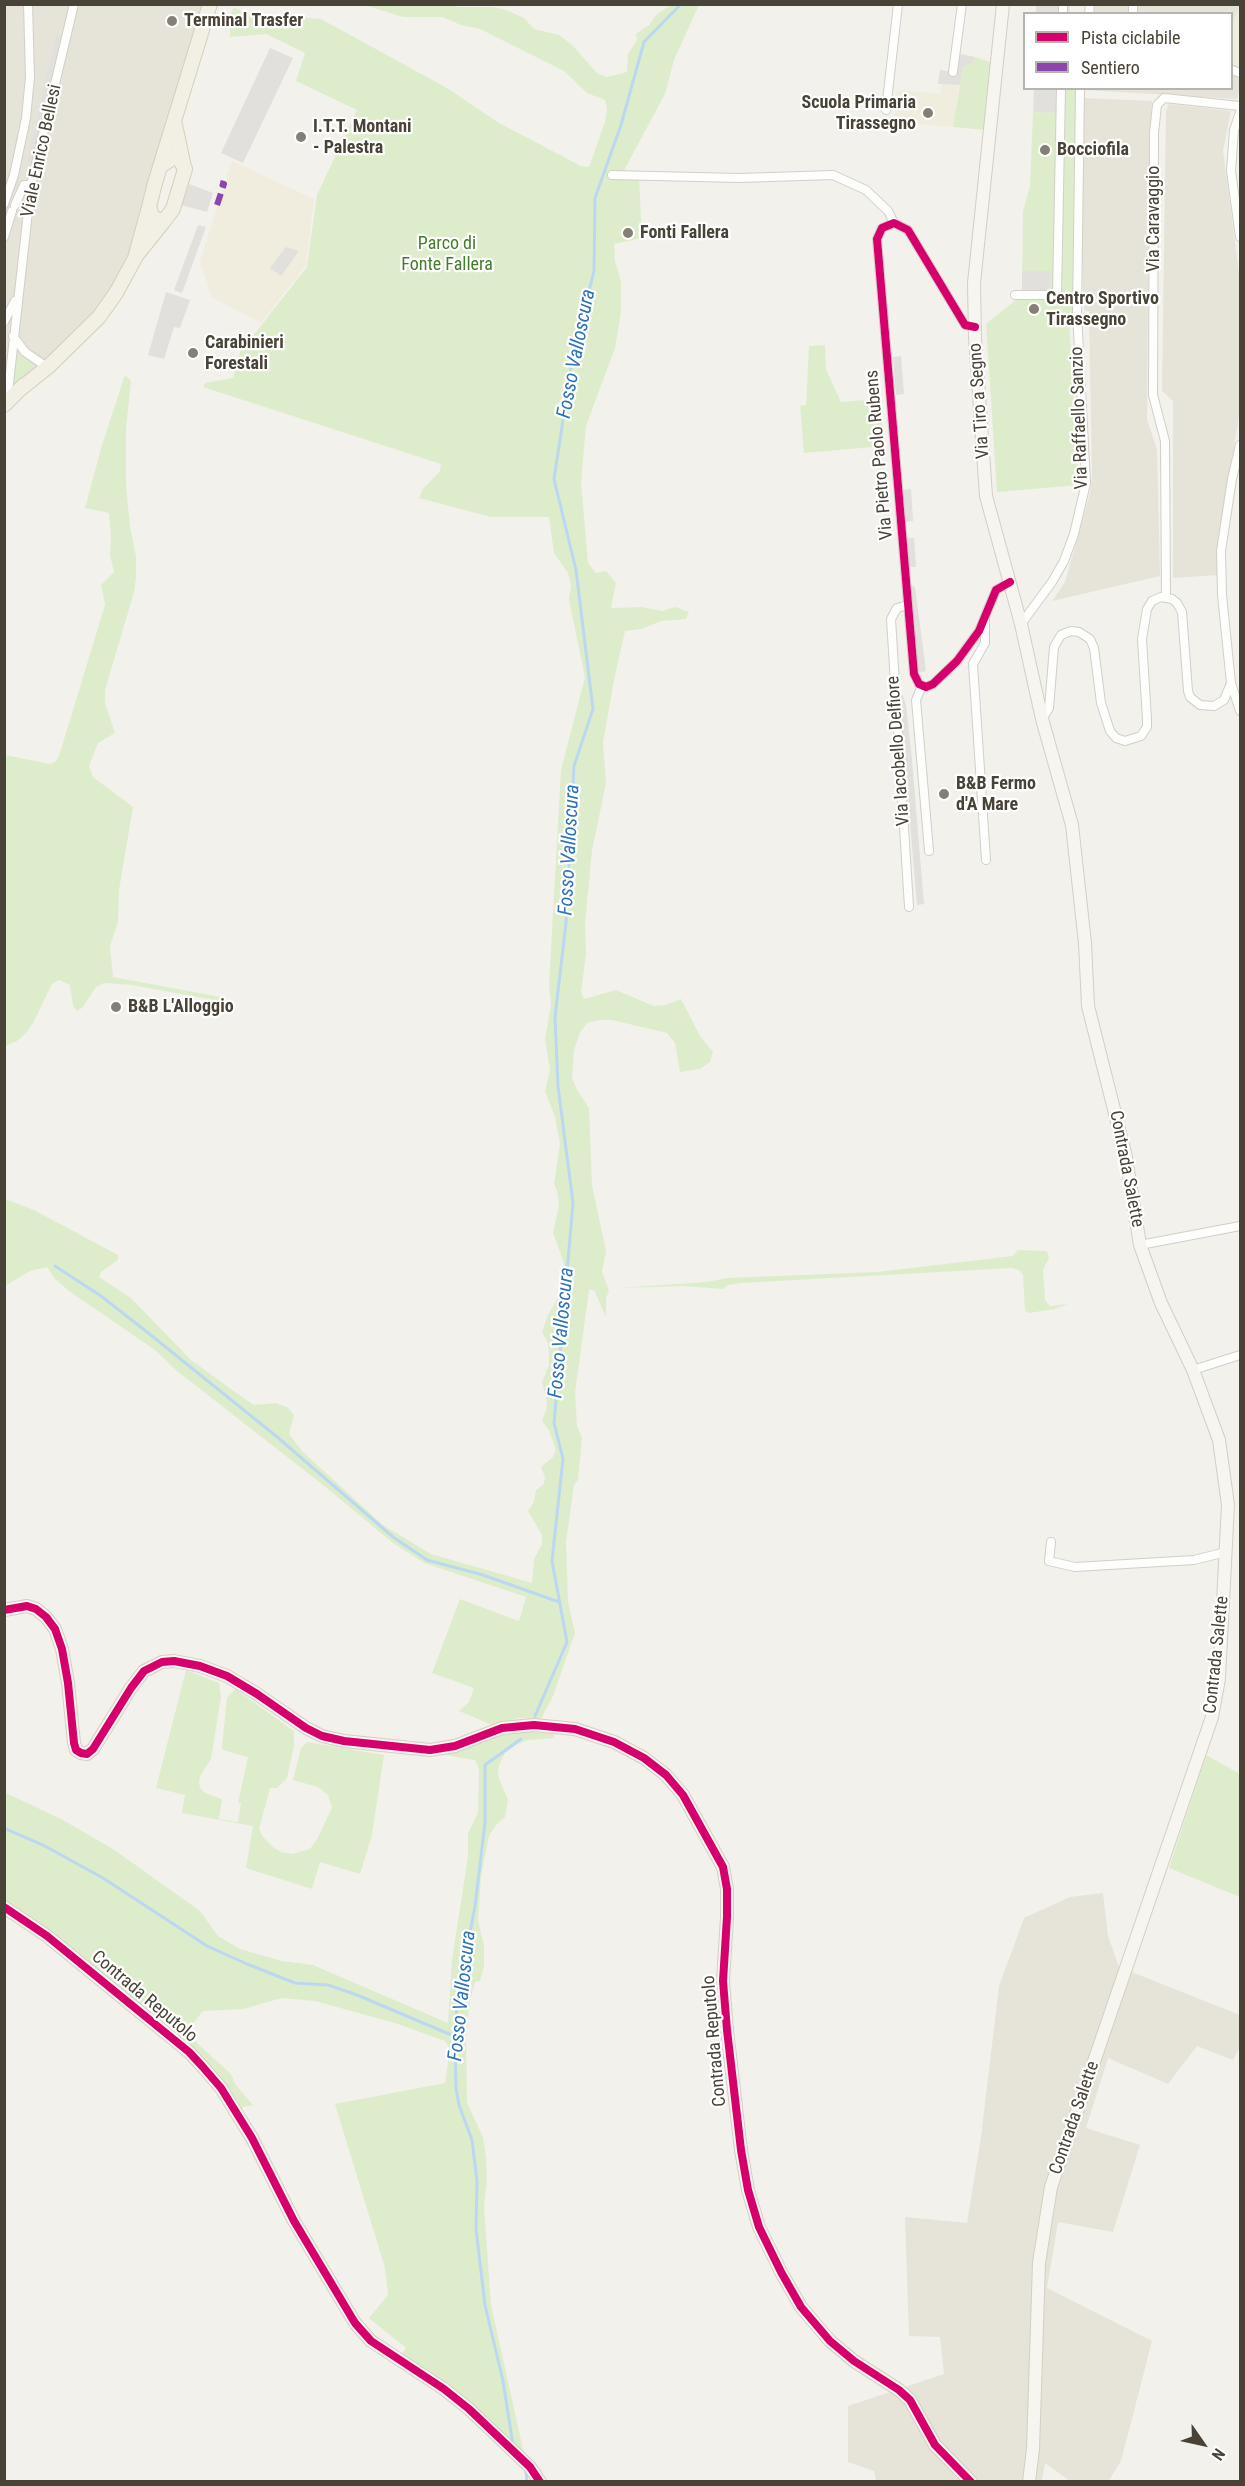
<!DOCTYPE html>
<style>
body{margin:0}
#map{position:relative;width:1245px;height:2486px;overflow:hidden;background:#f2f1ec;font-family:"Roboto Condensed",sans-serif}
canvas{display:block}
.frame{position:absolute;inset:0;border:6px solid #494337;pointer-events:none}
.legend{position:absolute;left:1023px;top:12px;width:210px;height:78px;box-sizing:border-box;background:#fff;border:2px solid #b6b4af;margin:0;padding:8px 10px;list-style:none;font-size:18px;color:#494337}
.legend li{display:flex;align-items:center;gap:12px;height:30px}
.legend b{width:30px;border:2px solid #b6b4af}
.north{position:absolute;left:1173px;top:2414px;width:60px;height:60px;-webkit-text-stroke:4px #fff;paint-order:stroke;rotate:124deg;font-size:16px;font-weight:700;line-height:24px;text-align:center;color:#494337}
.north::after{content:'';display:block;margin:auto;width:21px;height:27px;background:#494337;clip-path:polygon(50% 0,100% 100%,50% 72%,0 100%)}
</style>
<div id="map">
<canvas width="1245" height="2486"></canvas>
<div class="frame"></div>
<ul class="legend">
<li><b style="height:8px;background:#d6006c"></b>Pista ciclabile</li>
<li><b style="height:8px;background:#8e44ad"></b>Sentiero</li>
</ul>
<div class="north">N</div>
</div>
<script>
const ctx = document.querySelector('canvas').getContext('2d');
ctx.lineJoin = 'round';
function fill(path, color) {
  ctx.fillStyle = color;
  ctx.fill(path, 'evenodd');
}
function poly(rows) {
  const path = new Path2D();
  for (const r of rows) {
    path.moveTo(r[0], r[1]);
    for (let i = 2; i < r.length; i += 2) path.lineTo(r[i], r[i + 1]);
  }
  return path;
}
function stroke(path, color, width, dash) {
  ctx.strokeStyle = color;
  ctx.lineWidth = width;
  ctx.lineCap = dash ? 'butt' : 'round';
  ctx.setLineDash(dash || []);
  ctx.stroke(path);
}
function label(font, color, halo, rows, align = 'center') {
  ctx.font = font + ' "Roboto Condensed",sans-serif';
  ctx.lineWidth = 4.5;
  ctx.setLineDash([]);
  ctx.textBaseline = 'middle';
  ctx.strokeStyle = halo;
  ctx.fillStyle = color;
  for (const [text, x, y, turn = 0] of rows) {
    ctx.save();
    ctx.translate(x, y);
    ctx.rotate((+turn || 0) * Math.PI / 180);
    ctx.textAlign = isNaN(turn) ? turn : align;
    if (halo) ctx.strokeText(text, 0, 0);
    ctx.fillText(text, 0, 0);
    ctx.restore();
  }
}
fill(poly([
 [5,5,205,5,126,270,95,316,5,401],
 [1095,5,1240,5,1240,7,1232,23,1232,14,1093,14],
 [1232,64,1240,67,1240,87,1237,99,1085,90,1085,88,1232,88],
 [1084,98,1152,101,1149,157,1147,419,1157,450,1160,576,1052,601,1065,582,1071,561,1090,493,1092,475,1089,311,1084,310,1082,263],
 [1169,104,1231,111,1223,151,1240,280,1240,410,1217,553,1219,575,1173,578,1173,401,1162,391,1166,110],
 [1103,1893,1108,1936,1119,1967,1240,2015,1240,2047,1233,2060,1197,2046,1168,2084,1108,2058,1086,2128,1140,2145,1113,2232,1058,2222,1047,2288,1152,2341,1121,2461,1108,2482,1070,2481,1045,2463,1042,2481,876,2481,874,2471,848,2462,848,2406,944,2374,940,2337,909,2336,905,2217,967,2223,981,2137,999,1986,1024,1918,1070,1897]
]), '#e6e3d9');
fill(poly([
 [1240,7,1240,67,1232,64,1232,23],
 [942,84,959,86,953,127,894,122,897,90,940,94],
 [232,161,314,199,306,265,261,323,212,297,200,261]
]), '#f0ecde');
fill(poly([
 [453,4,457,7,493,7,506,10,524,18,534,29,559,35,572,45,598,74,607,77,627,72,628,54,637,40,636,34,649,25,656,15,668,7,668,5,699,5,674,60,665,94,621,176,639,176,642,238,614,244,615,261,621,281,621,312,615,348,586,426,581,483,588,563,596,573,606,571,616,583,611,608,642,607,662,611,675,607,689,612,686,619,661,621,641,629,625,631,614,680,603,743,606,783,592,851,585,923,586,954,581,992,584,999,616,990,654,1006,665,1005,681,999,700,1036,713,1052,710,1062,700,1069,680,1072,675,1043,667,1033,612,1020,599,1020,587,1023,580,1033,574,1050,572,1078,577,1090,589,1108,592,1185,606,1251,602,1272,609,1291,606,1298,606,1317,594,1290,589,1290,575,1393,577,1425,582,1438,578,1480,574,1485,566,1542,568,1602,575,1633,553,1696,541,1719,518,1718,494,1726,459,1711,469,1702,474,1688,432,1673,460,1599,519,1621,526,1597,424,1563,393,1543,323,1485,177,1371,155,1350,69,1291,54,1278,47,1267,30,1271,5,1286,5,1199,34,1210,118,1255,118,1260,101,1272,99,1277,131,1298,191,1360,235,1392,254,1405,276,1403,287,1407,294,1415,289,1434,302,1451,383,1525,431,1554,532,1583,534,1559,542,1544,542,1535,528,1511,534,1502,536,1490,544,1484,545,1477,541,1467,553,1457,556,1450,549,1430,542,1421,546,1411,547,1402,542,1382,549,1365,549,1356,548,1344,542,1332,548,1315,561,1292,564,1275,563,1260,553,1233,559,1205,557,1190,554,1185,560,1144,555,1117,545,1091,550,1070,545,1039,551,1005,549,985,561,770,585,677,569,600,571,585,568,573,554,553,549,517,491,517,419,498,423,489,440,471,441,464,203,387,205,383,233,378,246,331,253,336,307,267,317,195,357,110,296,81,305,53,266,34,230,37,230,14,234,8,277,23,306,18,321,19,447,88,499,123,581,166,589,167,605,122,607,109,605,100,587,93,564,71,480,29,461,25,443,17,403,17,364,5],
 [975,57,993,63,986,130,953,127,963,67,973,63],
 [1062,89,1078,89,1077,313,1065,313,1069,322,1079,485,997,492,986,324,1022,295,1023,211,1030,186,1033,112,1062,113],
 [825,345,826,369,841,402,880,399,884,446,804,453,800,406,806,405,809,346],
 [18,353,33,364,10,390],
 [125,375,131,381,126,429,126,484,130,527,136,556,136,577,134,592,105,690,105,703,115,733,98,743,89,766,93,777,133,807,119,890,118,922,110,946,113,977,226,998,225,1002,132,985,104,983,96,987,82,1008,77,1011,73,1006,70,985,59,980,52,984,33,1023,26,1033,17,1041,5,1046,5,755,50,764,56,761,59,756,105,605,101,585,114,572,110,555,111,538,109,513,85,508,102,445],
 [1018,1250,1047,1251,1049,1258,1043,1270,1045,1300,1050,1306,1068,1304,1055,1309,1029,1313,1025,1311,1023,1275,1019,1270,1012,1268,741,1283,728,1285,723,1289,683,1286,617,1288,707,1282,727,1278,877,1272,1013,1256],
 [186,1670,219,1683,221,1697,211,1759,200,1776,199,1784,201,1789,205,1793,222,1799,219,1819,238,1822,241,1803,238,1803,248,1757,223,1750,222,1747,227,1698,235,1689,294,1731,294,1746,287,1778,277,1788,270,1788,259,1829,263,1837,273,1847,281,1852,292,1854,310,1849,317,1839,332,1808,328,1795,318,1787,293,1780,301,1748,307,1742,384,1755,372,1835,360,1874,320,1862,312,1889,246,1868,253,1826,182,1813,185,1795,156,1788],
 [520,1731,554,1734,554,1738,528,1740,516,1745,505,1753,499,1765,498,1776,508,1800,505,1817,496,1825,489,1836,481,1876,478,1920,484,1946,484,1966,480,1981,475,1982,470,2000,466,2036,467,2103,483,2137,486,2157,487,2179,484,2206,491,2305,524,2454,401,2356,406,2348,369,2318,388,2295,385,2268,335,2104,445,2083,450,2049,445,2041,395,2023,315,2001,282,1998,243,2009,203,2011,190,2027,192,2034,197,2043,231,2074,235,2084,253,2105,240,2108,223,2084,5,1902,4,1792,63,1820,113,1849,200,1911,218,1936,240,1949,282,1961,313,1965,448,2023,452,1960,468,1856,468,1833,478,1813,479,1769,475,1760,444,1755,504,1734],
 [1206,1755,1240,1774,1240,1897,1169,1868]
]), '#ddedcc');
fill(poly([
 [1036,5,1070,5,1069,13,1036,14],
 [56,35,64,36,32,164,27,163],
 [270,48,293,58,243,163,221,153],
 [961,54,975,57,973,63,963,67,960,85,938,84,940,70,953,72],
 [1034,89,1064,89,1063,113,1033,112],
 [189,184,213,193,207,212,181,205],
 [198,225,206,227,182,293,174,290],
 [286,247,299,251,281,276,270,268],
 [1022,271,1051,271,1050,295,1022,295],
 [166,292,190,300,180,328,174,327,164,359,148,355],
 [901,356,904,394,896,395,893,357],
 [911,489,913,521,905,522,902,490],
 [906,538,914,538,916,567,908,567],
 [909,584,915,587,926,671,918,673],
 [899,693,902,693,906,705,912,760,924,904,917,905]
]), '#e1e0dc');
stroke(poly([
 [55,1266,101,1296,147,1332,276,1436,393,1537,427,1560,483,1575,559,1602],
 [535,1716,567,1642,552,1561,563,1459,554,1423,573,1203,558,1086,555,1017,566,923,574,766,593,709,576,570,554,479,573,355,594,271,595,198,621,125,644,42,681,4],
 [4,1828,43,1845,103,1878,207,1946,247,1964,295,1983,328,1985,357,1995,454,2036],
 [513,2445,503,2381,485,2305,476,2229,477,2181,472,2140,459,2105,456,2088,455,2037,457,2003,475,1906,485,1823,485,1765,521,1739],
 [526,2472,527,2482]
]), '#bcd8f0', 3);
const street = poly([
 [1063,14,1063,4],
 [1089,14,1090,4],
 [1133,14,1133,4],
 [1232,70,1240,73],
 [953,72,962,4],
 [886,110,898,4],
 [1240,112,1234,130,1231,171,1240,237],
 [612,175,739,178,833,175,866,190,888,211,894,223],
 [4,204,14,175,26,118,30,77,28,4],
 [15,205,24,185,31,185],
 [4,237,12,211],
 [1015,295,1057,295,1061,88],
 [4,322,15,301],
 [975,327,965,325,908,230,894,223,882,228,877,239,914,674,919,684,926,687,933,684,957,661,979,631,996,590,1010,582],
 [13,336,25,352,44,365],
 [7,401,31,185,74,4],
 [1240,445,1232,479,1221,551,1222,595,1231,683,1240,711],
 [1166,597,1165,441,1153,395,1154,133,1157,105,1164,98,1240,106],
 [908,605,897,608,891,619,909,907],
 [985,621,985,643,973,664,986,860],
 [1021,624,1052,582,1064,561,1074,534,1086,483,1077,313,1080,88],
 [922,686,916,700,929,851],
 [1042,719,1049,708,1054,647,1061,635,1071,631,1079,632,1090,639,1094,648,1101,703,1110,731,1116,738,1125,741,1141,736,1147,727,1147,719,1142,639,1147,609,1152,601,1161,597,1172,599,1177,603,1182,612,1188,691,1190,697,1200,705,1214,706,1224,700,1231,683],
 [1140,1245,1240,1226],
 [1193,1370,1240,1355],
 [1051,1542,1049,1561,1075,1567,1194,1560,1226,1552]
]);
const secondary = poly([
 [1003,4,974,283,975,337,986,496,1021,624,1042,719,1072,825,1085,943,1088,1006,1126,1157,1140,1245,1161,1303,1193,1370,1219,1440,1228,1505,1219,1679,1212,1717,1051,2187,1039,2263,1033,2449,1029,2482],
 [4,1610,27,1606,36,1609,46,1617,55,1629,62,1649,68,1683,74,1743,76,1750,81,1753,87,1754,93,1749,131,1688,144,1671,162,1662,174,1661,200,1666,227,1676,257,1694,306,1728,322,1736,344,1741,430,1750,455,1746,502,1728,534,1725,575,1729,614,1742,644,1758,666,1775,683,1795,723,1867,727,1889,727,1917,723,1981,727,2030,741,2150,748,2190,759,2227,781,2272,801,2307,830,2341,854,2361,899,2390,910,2400,935,2445,971,2482],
 [4,1907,47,1936,189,2052,202,2066,221,2088,252,2138,294,2221,355,2323,371,2341,444,2389,469,2409,530,2467,540,2482]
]);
const primary = poly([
 [175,125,184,167],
 [161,166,174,157,180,160,185,169,173,209,164,221,153,218,149,207,155,183,210,4],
 [136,256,164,221],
 [19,390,49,366,99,317,116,293,135,258,149,207],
 [4,405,24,385]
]);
stroke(street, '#d0cfc9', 10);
stroke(secondary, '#d2cfc3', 14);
stroke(primary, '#d5cfb9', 16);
stroke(street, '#fdfdfc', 8);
stroke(secondary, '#f7f5ef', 12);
stroke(primary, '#f2efe4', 14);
stroke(poly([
 [217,205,224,184,220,183]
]), '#8e44ad', 6, [12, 6]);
stroke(poly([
 [975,327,965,325,908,230,894,223,882,228,877,239,914,674,919,684,926,687,933,684,957,661,979,631,996,590,1010,582],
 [4,1610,27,1606,36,1609,46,1617,55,1629,62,1649,68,1683,74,1743,76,1750,81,1753,87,1754,93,1749,131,1688,144,1671,162,1662,174,1661,200,1666,227,1676,257,1694,306,1728,322,1736,344,1741,430,1750,455,1746,502,1728,534,1725,575,1729,614,1742,644,1758,666,1775,683,1795,723,1867,727,1889,727,1917,723,1981,727,2030,741,2150,748,2190,759,2227,781,2272,801,2307,830,2341,854,2361,899,2390,910,2400,935,2445,971,2482],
 [4,1907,47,1936,189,2052,202,2066,221,2088,252,2138,294,2221,355,2323,371,2341,444,2389,469,2409,530,2467,540,2482]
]), '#d6006c', 8);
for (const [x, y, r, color] of [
 [172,21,6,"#848076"],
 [928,113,6,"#848076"],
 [301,137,6,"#848076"],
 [1045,150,6,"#848076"],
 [628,233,6,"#848076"],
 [1034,309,6,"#848076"],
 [193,353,6,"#848076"],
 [944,794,6,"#848076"],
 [116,1007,6,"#848076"]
]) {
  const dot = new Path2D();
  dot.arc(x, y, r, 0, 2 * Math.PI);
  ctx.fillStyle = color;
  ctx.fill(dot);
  stroke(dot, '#fff', 2);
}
label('bold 18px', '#494337', '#fff', [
 ["Terminal Trasfer",184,21],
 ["Scuola Primaria",916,103,"right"],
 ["Tirassegno",916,124,"right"],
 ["I.T.T. Montani",313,127],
 ["- Palestra",313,148],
 ["Bocciofila",1057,150],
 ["Fonti Fallera",640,233],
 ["Centro Sportivo",1046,299],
 ["Tirassegno",1046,320],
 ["Carabinieri",205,343],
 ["Forestali",205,364],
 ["B&B Fermo",956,784],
 ["d'A Mare",956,805],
 ["B&B L'Alloggio",128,1007]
], 'left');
label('18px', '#494337', '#fff', [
 ["Viale Enrico Bellesi",42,151,-78],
 ["Via Caravaggio",1154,219,-90],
 ["Via Tiro a Segno",980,401,-94],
 ["Via Raffaello Sanzio",1080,418,-92],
 ["Via Pietro Paolo Rubens",880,455,-95],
 ["Via Iacobello Delfiore",899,751,-94],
 ["Contrada Salette",1126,1169,79],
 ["Contrada Salette",1217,1655,-84],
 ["Contrada Reputolo",144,1997,40],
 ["Contrada Reputolo",715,2041,-95],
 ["Contrada Salette",1075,2118,-71]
]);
label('18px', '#427d28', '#fff', [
 ["Parco di",447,244],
 ["Fonte Fallera",447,265]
]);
label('italic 20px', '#2d73b8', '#fff', [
 ["Fosso Valloscura",577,354,-79],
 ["Fosso Valloscura",570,850,-87],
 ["Fosso Valloscura",562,1333,-85],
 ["Fosso Valloscura",463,1996,-84]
]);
</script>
